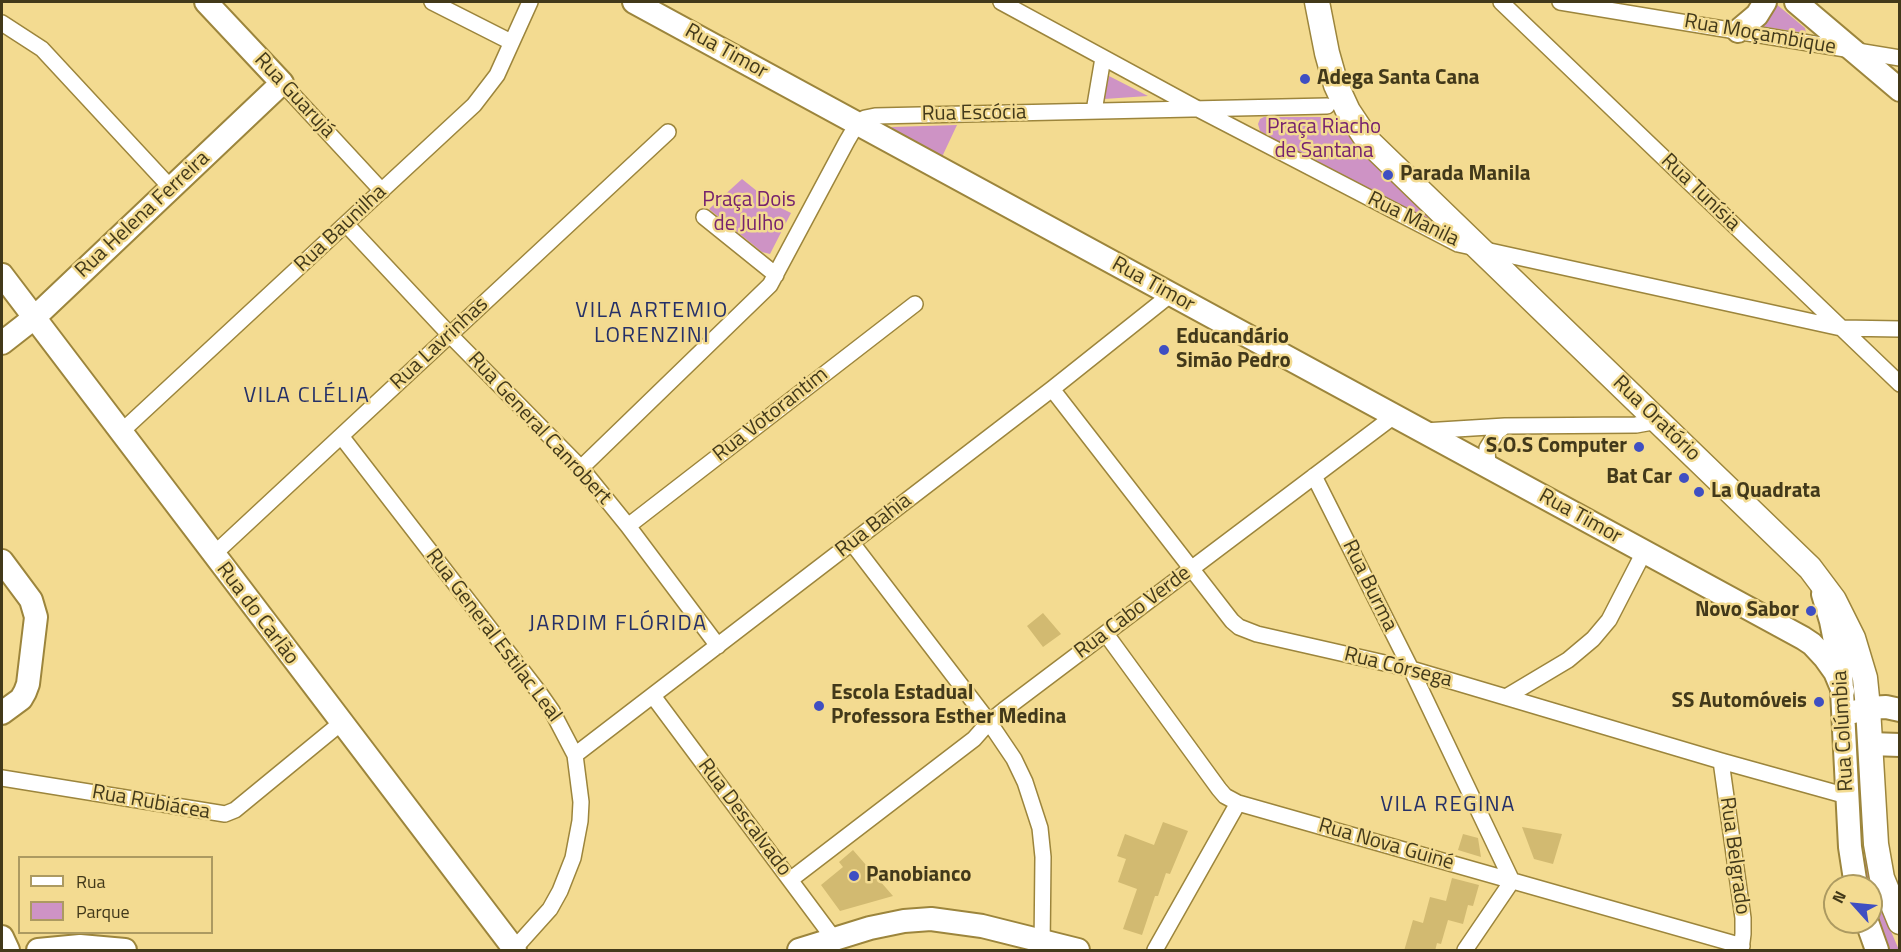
<!DOCTYPE html>
<meta charset="utf-8">
<style>
body{margin:0}
#map{position:relative;width:1901px;height:952px;overflow:hidden;background:#f3db91;font-family:"Titillium Web",sans-serif}
canvas{display:block}
.frame{position:absolute;inset:0;border:3px solid #42391a;pointer-events:none}
.legend{position:absolute;left:18px;top:856px;width:195px;height:78px;box-sizing:border-box;background:#f3db91;border:2px solid #ac9a61;margin:0;padding:8px 10px;list-style:none;font-size:18px;color:#42391a}
.legend li{display:flex;align-items:center;gap:12px;height:30px}
.legend b{width:30px;border:2px solid #ac9a61}
.north{position:absolute;left:1823px;top:874px;width:60px;height:60px;box-sizing:border-box;background:#f3db91;border:2px solid #ac9a61;border-radius:50%;rotate:297deg;font-size:16px;font-weight:700;line-height:24px;text-align:center;color:#42391a}
.north::after{content:'';display:block;margin:auto;width:21px;height:27px;background:#3f4fc2;clip-path:polygon(50% 0,100% 100%,50% 72%,0 100%)}
</style>
<div id="map">
<canvas width="1901" height="952"></canvas>
<div class="frame"></div>
<ul class="legend">
<li><b style="height:8px;background:#fff"></b>Rua</li>
<li><b style="height:16px;background:#ce93c5"></b>Parque</li>
</ul>
<div class="north">N</div>
</div>
<script>
const ctx = document.querySelector('canvas').getContext('2d');
ctx.lineJoin = 'round';
function fill(path, color) {
  ctx.fillStyle = color;
  ctx.fill(path, 'evenodd');
}
function poly(rows) {
  const path = new Path2D();
  for (const r of rows) {
    path.moveTo(r[0], r[1]);
    for (let i = 2; i < r.length; i += 2) path.lineTo(r[i], r[i + 1]);
  }
  return path;
}
function stroke(path, color, width, dash) {
  ctx.strokeStyle = color;
  ctx.lineWidth = width;
  ctx.lineCap = dash ? 'butt' : 'round';
  ctx.setLineDash(dash || []);
  ctx.stroke(path);
}
function label(font, color, halo, rows, align = 'center') {
  ctx.font = font + ' "Titillium Web",sans-serif';
  ctx.lineWidth = 5;
  ctx.setLineDash([]);
  ctx.textBaseline = 'middle';
  ctx.strokeStyle = halo;
  ctx.fillStyle = color;
  for (const [text, x, y, turn = 0] of rows) {
    ctx.save();
    ctx.translate(x, y);
    ctx.rotate((+turn || 0) * Math.PI / 180);
    ctx.textAlign = isNaN(turn) ? turn : align;
    if (halo) ctx.strokeText(text, 0, 0);
    ctx.fillText(text, 0, 0);
    ctx.restore();
  }
}
fill(poly([
 [1775,3,1805,28,1806,33,1759,26],
 [1109,76,1148,96,1104,99],
 [1264,117,1336,117,1367,158,1428,216,1428,219,1427,221,1421,222,1260,131,1258,124,1260,119],
 [957,125,941,159,890,129,892,127],
 [742,179,773,204,791,213,770,254,762,252,709,209],
 [1866,858,1874,892,1899,950,1888,950,1871,909,1871,886,1865,886,1861,859]
]), '#ce93c5');
fill(poly([
 [1043,613,1061,634,1043,647,1027,626],
 [1163,822,1188,831,1170,874,1166,873,1158,896,1155,896,1142,935,1123,929,1137,889,1118,882,1126,859,1117,856,1125,834,1154,845],
 [1522,827,1562,834,1553,864,1534,859],
 [1463,834,1478,838,1481,857,1458,850],
 [853,850,893,896,840,911,821,885,843,867,839,862],
 [1452,878,1479,885,1473,906,1468,905,1463,924,1448,920,1441,944,1437,943,1435,951,1404,951,1413,920,1423,923,1430,897,1446,901]
]), '#d2ba71');
const street = poly([
 [432,2,511,42],
 [1001,2,1198,109,1458,244,1841,328,1900,329],
 [1501,2,1900,384],
 [1560,2,1900,58],
 [2,23,42,49,171,188],
 [282,83,382,191],
 [1094,111,1103,58],
 [704,217,776,275],
 [346,224,450,335,581,468,628,526,718,646],
 [1052,389,1232,621,1239,627,1257,634,1411,669,1721,761,1847,796],
 [1424,431,1505,426,1636,425,1658,421],
 [121,432,474,105,497,75,530,2],
 [341,436,538,691,552,711,575,755,581,802,580,821,573,858,560,891,550,909,514,949],
 [1488,467,1487,448,1497,432,1505,426],
 [581,468,770,285,847,141,857,124,865,118,875,116,1327,106],
 [1314,476,1411,669,1512,881,1465,950],
 [628,526,915,304],
 [852,543,989,722,1014,759,1025,782,1040,828,1043,857,1042,949],
 [213,555,668,132],
 [1106,634,1219,789,1225,796,1238,803,1742,946],
 [653,696,834,939],
 [1506,697,1568,660,1593,639,1609,620,1644,552],
 [575,755,1052,389,1170,295],
 [1721,761,1743,918,1743,934,1741,950],
 [2,778,225,814,235,810,341,723],
 [790,880,974,739,989,722,1004,710,1394,416],
 [1155,950,1238,803]
]);
const secondary = poly([
 [634,2,1803,638,1812,644,1825,658,1835,672,1843,691],
 [1796,2,1900,90],
 [1738,31,1757,15,1765,2],
 [2,275,515,950],
 [2,343,34,318,282,83,206,2],
 [2,561,31,600,36,617,28,684,25,692,21,699,2,713],
 [1823,594,1831,621,1841,671,1850,847,1856,886],
 [1850,713,1868,708,1886,707,1900,710],
 [1870,744,1900,745],
 [1867,922,1877,950],
 [2,937,8,950],
 [38,950,80,946,125,950],
 [799,950,870,928,904,921,931,919,982,926,1078,950]
]);
const primary = poly([
 [1317,2,1327,53,1336,85,1348,111,1368,141,1810,568,1834,600,1853,638,1865,678,1868,708,1876,844,1882,878,1900,922]
]);
stroke(street, '#9c853c', 18);
stroke(secondary, '#9c853c', 26);
stroke(primary, '#9c853c', 27);
stroke(street, '#fff', 15);
stroke(secondary, '#fff', 22);
stroke(primary, '#fff', 24);
for (const [x, y, r, color] of [
 [1305,79,6,"#3f4fc2"],
 [1388,175,6,"#3f4fc2"],
 [1164,350,6,"#3f4fc2"],
 [1639,447,6,"#3f4fc2"],
 [1684,478,6,"#3f4fc2"],
 [1699,492,6,"#3f4fc2"],
 [1811,611,6,"#3f4fc2"],
 [1819,702,6,"#3f4fc2"],
 [819,706,6,"#3f4fc2"],
 [854,876,6,"#3f4fc2"]
]) {
  const dot = new Path2D();
  dot.arc(x, y, r, 0, 2 * Math.PI);
  ctx.fillStyle = color;
  ctx.fill(dot);
  stroke(dot, '#f3db91', 2);
}
label('21px', '#42391a', '#f3db91', [
 ["Rua Moçambique",1760,35,10],
 ["Rua Timor",726,52,29],
 ["Rua Guarujá",294,96,47],
 ["Rua Escócia",974,114,-1],
 ["Rua Tunísia",1700,193,44],
 ["Rua Helena Ferreira",143,215,-43],
 ["Rua Manila",1413,220,26],
 ["Rua Baunilha",341,229,-43],
 ["Rua Timor",1153,285,29],
 ["Rua Lavrinhas",440,344,-43],
 ["Rua Votorantim",771,415,-38],
 ["Rua Oratório",1656,419,44],
 ["Rua General Canrobert",539,429,47],
 ["Rua Timor",1580,517,29],
 ["Rua Bahia",874,526,-38],
 ["Rua Burma",1369,586,64],
 ["Rua Cabo Verde",1133,613,-37],
 ["Rua do Carlão",257,614,53],
 ["Rua General Estilac Leal",493,636,53],
 ["Rua Córsega",1398,668,14],
 ["Rua Colúmbia",1844,731,-93],
 ["Rua Rubiácea",151,803,10],
 ["Rua Descalvado",744,818,53],
 ["Rua Nova Guiné",1386,845,16],
 ["Rua Belgrado",1734,856,82]
]);
label('bold 21px', '#42391a', '#f3db91', [
 ["Adega Santa Cana",1317,79],
 ["Parada Manila",1400,175],
 ["Educandário",1176,338],
 ["Simão Pedro",1176,362],
 ["S.O.S Computer",1627,447,"right"],
 ["Bat Car",1672,478,"right"],
 ["La Quadrata",1711,492],
 ["Novo Sabor",1799,611,"right"],
 ["Escola Estadual",831,694],
 ["Professora Esther Medina",831,718],
 ["SS Automóveis",1807,702,"right"],
 ["Panobianco",866,876]
], 'left');
label('21px', '#76226e', '#f3db91', [
 ["Praça Riacho",1324,128],
 ["de Santana",1324,152],
 ["Praça Dois",749,201],
 ["de Julho",749,225]
]);
ctx.letterSpacing = '1.5px';
label('22px', '#253068', '#f3db91', [
 ["VILA ARTEMIO",652,312],
 ["LORENZINI",652,337],
 ["VILA CLÉLIA",307,397],
 ["JARDIM FLÓRIDA",618,625],
 ["VILA REGINA",1448,806]
]);
ctx.letterSpacing = '0px';
</script>
